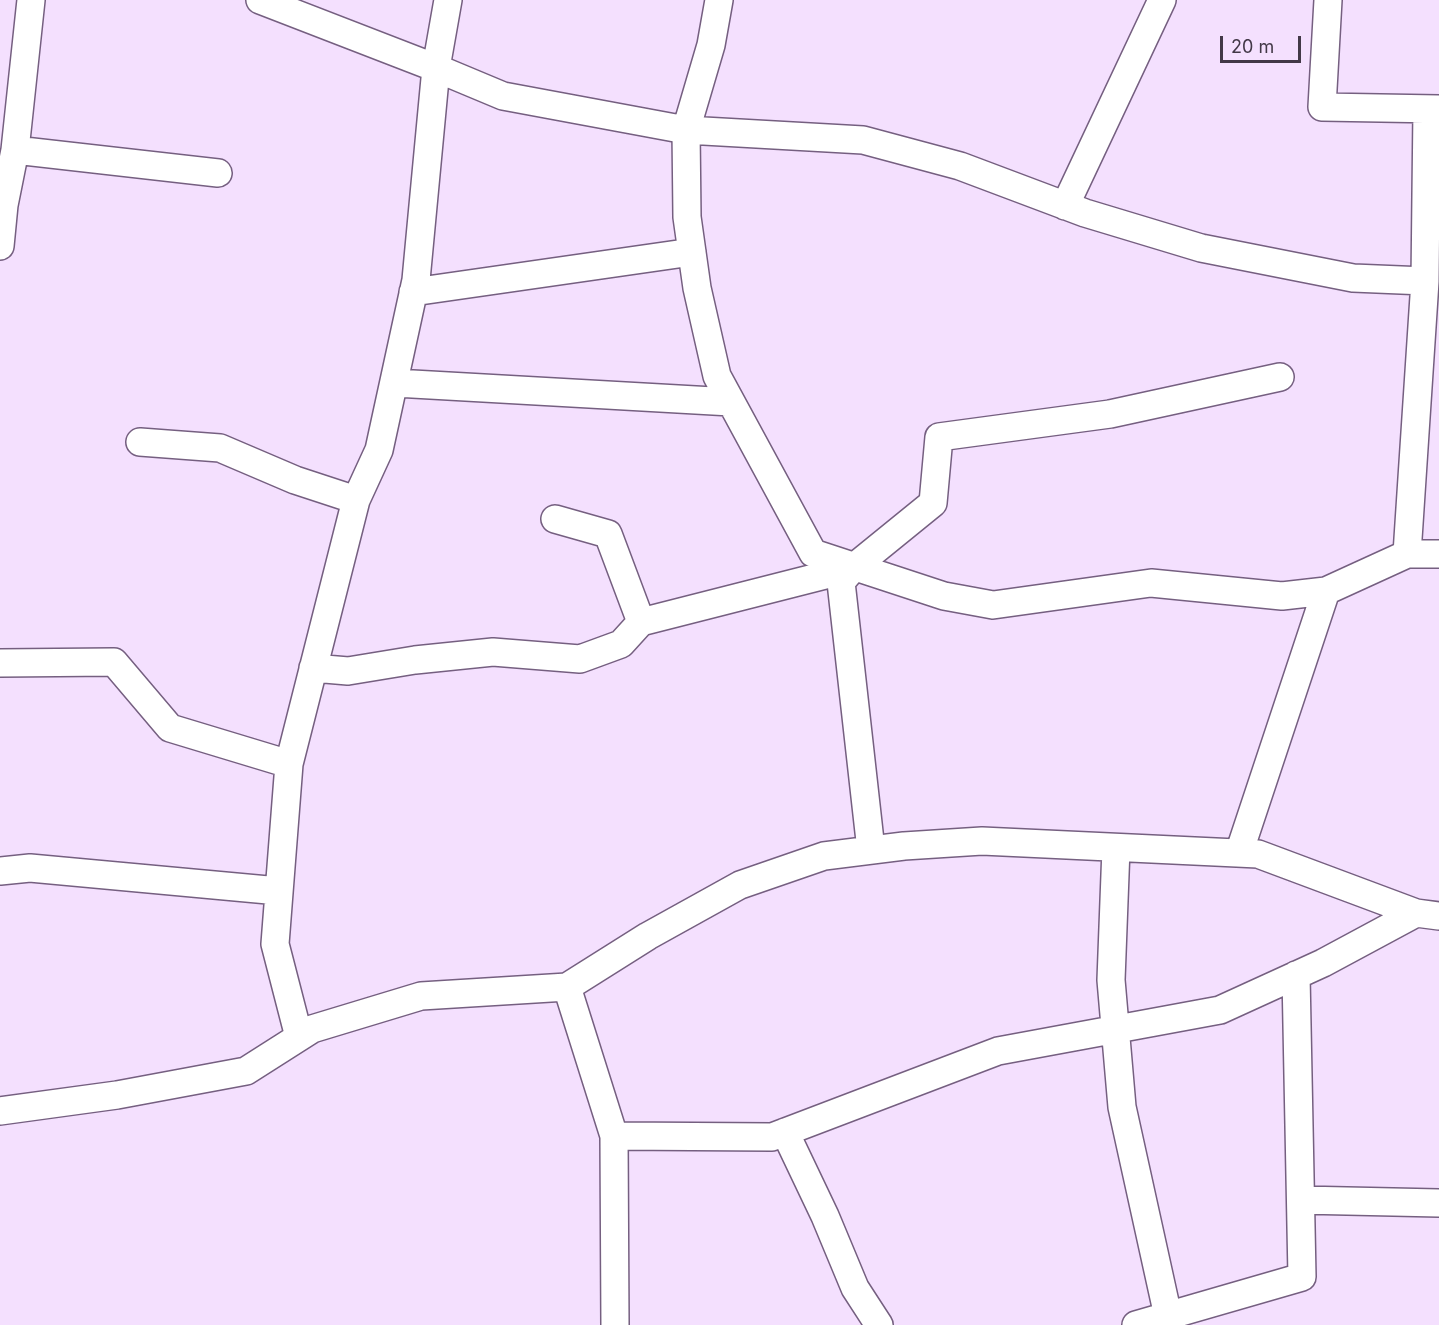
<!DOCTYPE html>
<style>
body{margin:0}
#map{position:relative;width:1439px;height:1325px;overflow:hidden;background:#f4e0fe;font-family:Inter,sans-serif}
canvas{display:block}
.scale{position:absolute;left:1220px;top:36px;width:81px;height:27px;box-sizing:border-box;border:3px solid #423847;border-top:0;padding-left:8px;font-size:18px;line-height:21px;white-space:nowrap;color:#423847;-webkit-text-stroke:4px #f4e0fe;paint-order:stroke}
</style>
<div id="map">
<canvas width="1439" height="1325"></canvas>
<div class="scale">20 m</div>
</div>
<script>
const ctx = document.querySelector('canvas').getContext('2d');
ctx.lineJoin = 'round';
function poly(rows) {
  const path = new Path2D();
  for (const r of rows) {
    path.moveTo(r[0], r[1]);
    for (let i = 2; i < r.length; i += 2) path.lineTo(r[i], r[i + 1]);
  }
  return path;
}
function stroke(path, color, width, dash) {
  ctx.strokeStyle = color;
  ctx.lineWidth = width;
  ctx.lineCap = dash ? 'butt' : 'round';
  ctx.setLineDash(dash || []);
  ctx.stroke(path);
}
const minor = poly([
 [260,0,436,68,503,96,686,130,863,140,960,166,1085,213,1201,248,1353,278,1425,281],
 [719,0,711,45,686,130,687,217,697,288,717,376,813,553,944,596,993,605,1151,583,1282,596,1326,591,1407,554,1439,554],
 [1328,0,1322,107,1439,109],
 [15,150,218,173],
 [0,205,4,205,15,150,31,0],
 [1065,206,1162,0],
 [0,246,4,205],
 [413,292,692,252],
 [395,383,731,402],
 [140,442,220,448,295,480,356,500,379,450,416,280,436,68,448,0],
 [555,519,608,534,641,622,853,568],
 [1407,554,1425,281,1427,109],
 [0,663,114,662,170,728,289,764],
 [313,668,348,671,415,660,493,652,580,659,621,644,641,622],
 [1116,848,1111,980,1122,1107,1170,1325],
 [871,850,841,582,853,568,933,503,939,437,1110,414,1280,377],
 [1239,853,1326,591],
 [0,871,30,868,279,891],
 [567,987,614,1136,615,1325],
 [299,1037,275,944,289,764,356,500],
 [0,1111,117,1095,246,1071,312,1029,421,996,567,987,648,936,740,885,824,856,904,846,982,841,1258,854,1416,913,1439,916],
 [785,1132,825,1216,855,1288,879,1325],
 [614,1136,772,1137,998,1051,1220,1010,1323,963,1416,913],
 [1301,1200,1439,1203],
 [1136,1325,1302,1277,1296,975]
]);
stroke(minor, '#755f80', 30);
stroke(minor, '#fff', 27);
</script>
